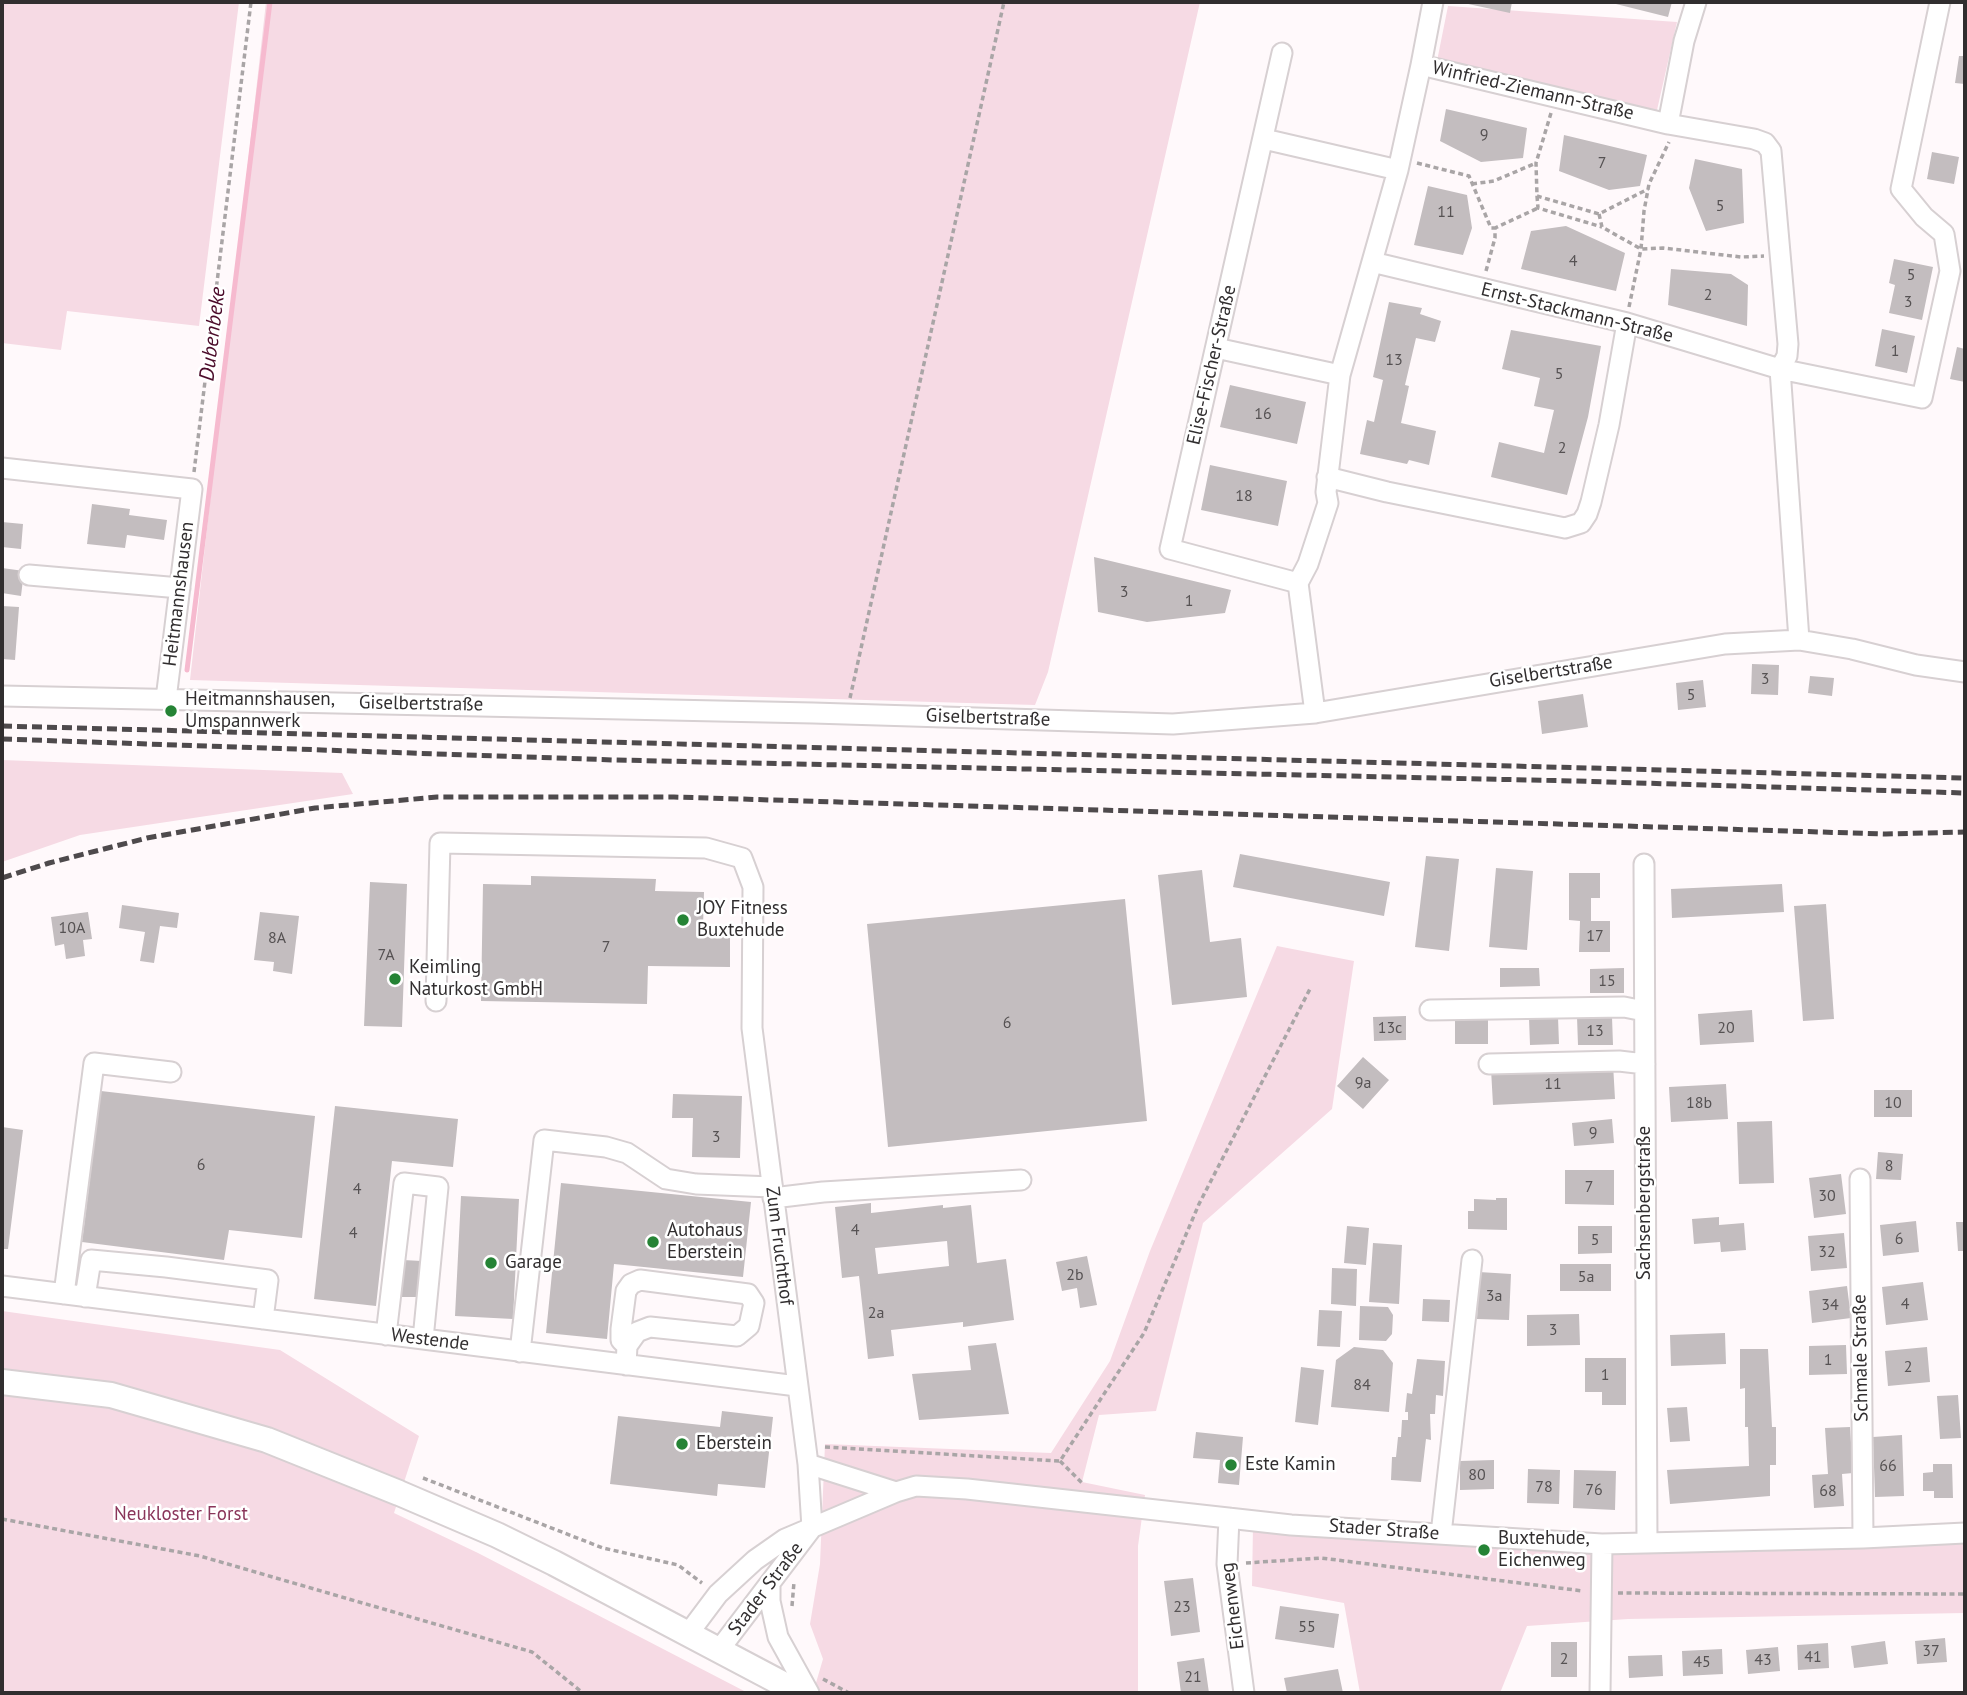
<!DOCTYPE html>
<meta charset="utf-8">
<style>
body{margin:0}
#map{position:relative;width:1967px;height:1695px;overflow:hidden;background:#fff9fb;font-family:"PT Sans",sans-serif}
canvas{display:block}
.frame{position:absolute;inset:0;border:4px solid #312e2f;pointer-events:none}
</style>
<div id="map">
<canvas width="1967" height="1695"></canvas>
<div class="frame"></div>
</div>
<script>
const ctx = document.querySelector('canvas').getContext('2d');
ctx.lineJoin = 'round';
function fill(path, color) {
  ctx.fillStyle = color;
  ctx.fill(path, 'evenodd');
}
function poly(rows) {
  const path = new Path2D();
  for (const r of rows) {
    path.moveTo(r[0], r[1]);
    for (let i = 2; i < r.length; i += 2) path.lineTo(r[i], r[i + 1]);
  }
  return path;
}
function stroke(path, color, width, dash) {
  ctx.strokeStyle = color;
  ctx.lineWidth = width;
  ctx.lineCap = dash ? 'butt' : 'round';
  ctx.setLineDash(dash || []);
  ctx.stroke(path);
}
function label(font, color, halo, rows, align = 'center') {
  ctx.font = font + ' "PT Sans",sans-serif';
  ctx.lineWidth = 5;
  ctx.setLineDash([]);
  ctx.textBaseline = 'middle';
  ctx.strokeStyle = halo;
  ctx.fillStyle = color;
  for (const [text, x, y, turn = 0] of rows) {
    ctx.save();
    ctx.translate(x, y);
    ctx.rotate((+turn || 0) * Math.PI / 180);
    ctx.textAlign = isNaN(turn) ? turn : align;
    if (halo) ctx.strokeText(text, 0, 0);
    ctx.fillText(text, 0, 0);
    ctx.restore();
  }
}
fill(poly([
 [2,2,239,2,199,326,67,311,61,350,2,343],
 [266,2,1200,2,1048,672,1035,705,190,680],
 [1448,6,1677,22,1657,110,1437,61],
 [2,760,342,773,353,794,80,835,2,862],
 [1277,946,1354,961,1332,1109,1203,1223,1156,1411,1099,1415,1082,1482,1145,1495,1138,1546,1138,1693,813,1693,823,1659,810,1624,820,1564,825,1444,1051,1453,1110,1361,1150,1251],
 [2,1311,280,1350,419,1436,394,1513,478,1553,748,1693,2,1693],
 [1253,1526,1616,1552,1965,1537,1965,1613,1628,1619,1527,1626,1500,1693,1360,1693,1344,1603,1252,1586]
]), '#f6dae4');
stroke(poly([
 [187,670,270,2]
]), '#f6bacf', 5);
fill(poly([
 [1459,2,1512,2,1510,13],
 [1608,2,1672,2,1668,17],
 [1959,56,1965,56,1965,84,1955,83],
 [1446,109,1527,128,1523,158,1481,162,1440,141],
 [1564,135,1647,155,1640,186,1609,190,1559,171],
 [1932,152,1959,157,1954,184,1927,179],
 [1695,159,1742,169,1744,223,1706,231,1689,188],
 [1428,186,1467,195,1472,228,1463,255,1414,245],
 [1566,226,1625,253,1616,291,1521,269,1531,231],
 [1894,259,1933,267,1922,320,1889,313,1895,285,1889,283],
 [1671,269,1731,274,1748,285,1747,326,1668,305],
 [1389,302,1422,308,1420,314,1441,321,1435,342,1416,338,1405,385,1409,386,1401,423,1436,431,1429,465,1409,460,1407,464,1360,454,1367,420,1374,422,1383,380,1373,377],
 [1882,329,1915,336,1907,373,1875,366],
 [1511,330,1601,346,1588,417,1567,495,1491,477,1499,442,1544,453,1554,410,1534,406,1540,378,1502,369],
 [1957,347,1965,349,1965,382,1950,379],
 [1230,385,1306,402,1297,444,1220,427],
 [1210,465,1287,481,1278,526,1201,510],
 [92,504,130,509,129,515,167,520,164,540,127,535,125,548,87,544],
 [2,522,23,524,21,549,2,547],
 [1094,557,1231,590,1225,613,1147,622,1098,612],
 [2,568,24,571,21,596,2,593],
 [2,606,19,607,15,660,2,659],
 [1752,664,1779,665,1778,695,1751,694],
 [1810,676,1834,678,1832,696,1808,693],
 [1703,680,1706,707,1678,710,1676,683],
 [1583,694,1588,727,1542,734,1538,701],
 [1240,854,1390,882,1384,916,1233,887],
 [1426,856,1459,859,1449,951,1415,947],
 [1496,868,1533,871,1527,950,1489,947],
 [1202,870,1210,942,1241,938,1247,997,1172,1005,1158,875],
 [1569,873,1600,873,1600,898,1591,898,1591,921,1610,921,1610,952,1579,952,1580,921,1569,920],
 [531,876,656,879,655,891,704,892,703,927,730,928,730,967,648,966,647,1004,481,1001,483,884,531,885],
 [370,882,407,884,402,1027,364,1026],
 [1782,884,1784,912,1672,918,1671,889],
 [1125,899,1147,1121,888,1147,867,924],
 [1826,904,1834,1019,1803,1021,1794,906],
 [122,905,179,913,177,928,160,926,154,963,140,961,145,932,119,928],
 [88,912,92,939,83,940,85,956,66,959,64,944,55,946,51,917],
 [260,912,299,916,292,974,273,971,274,962,254,960],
 [1500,968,1539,968,1540,986,1500,987],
 [1624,968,1624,993,1590,993,1590,969],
 [1752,1010,1754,1042,1700,1045,1698,1014],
 [1455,1014,1488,1014,1488,1044,1455,1044],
 [1406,1016,1406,1040,1374,1041,1373,1017],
 [1558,1017,1559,1044,1530,1045,1529,1018],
 [1577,1017,1612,1017,1613,1045,1578,1045],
 [1363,1057,1389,1080,1363,1109,1337,1086],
 [1613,1064,1615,1099,1493,1105,1491,1069],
 [1726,1084,1728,1119,1671,1122,1669,1087],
 [1874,1090,1912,1090,1912,1117,1874,1117],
 [101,1091,315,1116,302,1238,229,1230,224,1260,82,1242],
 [673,1094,742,1096,740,1158,692,1157,693,1118,672,1118],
 [335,1106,458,1119,453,1167,392,1161,376,1306,314,1299],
 [1612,1119,1614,1143,1574,1146,1572,1123],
 [1772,1121,1774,1183,1739,1184,1737,1122],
 [2,1127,23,1130,8,1249,2,1249],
 [1878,1152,1903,1154,1901,1180,1876,1179],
 [1565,1170,1614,1170,1614,1205,1565,1204],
 [1841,1174,1846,1214,1814,1218,1809,1178],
 [561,1183,751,1202,743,1277,614,1264,607,1339,546,1333],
 [461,1196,519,1199,513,1319,455,1316],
 [1496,1198,1507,1198,1507,1230,1468,1229,1468,1211,1474,1211,1474,1199,1496,1200],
 [871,1203,871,1213,943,1205,943,1208,971,1205,977,1263,1006,1259,1014,1320,963,1327,963,1322,891,1330,894,1356,868,1359,859,1276,842,1278,835,1207],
 [947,1241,949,1266,878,1274,875,1248],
 [1719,1217,1719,1225,1744,1223,1746,1250,1721,1252,1720,1242,1694,1244,1692,1219],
 [1916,1221,1919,1252,1883,1256,1880,1225],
 [1956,1222,1965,1222,1965,1251,1958,1251],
 [1347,1226,1369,1228,1366,1265,1344,1263],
 [1578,1226,1612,1226,1612,1253,1578,1254],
 [1844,1233,1847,1268,1811,1271,1808,1236],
 [1373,1243,1402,1245,1399,1304,1369,1302],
 [1087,1256,1097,1305,1080,1308,1077,1288,1062,1291,1056,1262],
 [403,1260,422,1261,420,1297,401,1297],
 [1560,1264,1611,1264,1611,1291,1560,1291],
 [1332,1268,1357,1269,1356,1306,1331,1304],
 [1479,1272,1511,1274,1509,1320,1477,1319],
 [1923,1282,1928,1320,1886,1325,1882,1287],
 [1847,1286,1851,1318,1812,1323,1809,1291],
 [1423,1299,1450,1300,1449,1322,1422,1321],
 [1360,1306,1388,1307,1393,1315,1392,1334,1386,1341,1359,1340],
 [1319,1310,1342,1311,1340,1347,1317,1346],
 [1579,1314,1580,1345,1527,1346,1527,1315],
 [1725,1333,1726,1364,1671,1366,1670,1335],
 [996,1343,1009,1414,919,1420,912,1374,971,1370,968,1346],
 [1846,1345,1847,1374,1809,1375,1809,1346],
 [1354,1347,1383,1350,1393,1363,1389,1412,1331,1407,1336,1360],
 [1927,1347,1930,1382,1888,1386,1885,1351],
 [1740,1349,1768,1349,1772,1427,1776,1427,1776,1465,1770,1465,1770,1496,1670,1504,1667,1470,1749,1466,1748,1427,1745,1427,1745,1388,1740,1389],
 [1585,1358,1626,1358,1626,1405,1602,1405,1602,1392,1585,1392],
 [1417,1359,1445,1361,1443,1396,1436,1395,1435,1414,1430,1414,1431,1440,1426,1439,1421,1482,1391,1480,1392,1457,1396,1457,1398,1437,1401,1437,1402,1420,1408,1420,1408,1412,1405,1412,1407,1393,1412,1394],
 [1301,1367,1324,1370,1318,1425,1295,1422],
 [1958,1395,1961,1438,1940,1439,1937,1396],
 [1687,1407,1690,1441,1670,1442,1667,1408],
 [722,1411,773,1417,765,1488,718,1484,717,1496,610,1484,618,1416,720,1427],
 [1850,1427,1853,1473,1842,1474,1844,1506,1814,1508,1812,1475,1828,1474,1825,1428],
 [1196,1432,1243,1437,1239,1485,1218,1483,1220,1460,1193,1458],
 [1902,1435,1904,1496,1875,1497,1873,1437],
 [1494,1460,1494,1489,1460,1490,1460,1461],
 [1933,1464,1952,1464,1953,1498,1934,1498,1934,1491,1923,1491,1923,1473,1933,1472],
 [1528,1469,1560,1470,1559,1504,1527,1503],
 [1574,1470,1616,1471,1615,1510,1573,1508],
 [1193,1578,1200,1632,1171,1636,1164,1581],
 [1280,1606,1339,1614,1334,1648,1275,1639],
 [1945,1638,1947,1662,1917,1664,1915,1641],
 [1885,1641,1888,1664,1854,1668,1851,1646],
 [1551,1642,1577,1642,1577,1677,1551,1677],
 [1828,1643,1829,1668,1798,1670,1797,1645],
 [1778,1647,1780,1671,1748,1674,1746,1650],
 [1722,1649,1723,1674,1683,1676,1682,1651],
 [1662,1655,1663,1676,1629,1678,1628,1656],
 [1204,1658,1209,1693,1181,1693,1177,1662],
 [1338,1669,1343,1693,1287,1693,1284,1678]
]), '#c3bdbf');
const minor = poly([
 [1282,53,1170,549,1298,583],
 [1421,65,1433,2],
 [1668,124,1684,41,1696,2],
 [1264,139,1398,170],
 [1372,262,1627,323,1780,369,1922,398,1950,271,1944,234,1924,217,1901,189,1940,2],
 [1216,348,1340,375],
 [2,468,192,489,166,699],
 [1327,477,1387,492,1565,528,1581,523,1587,514,1591,502,1609,425,1627,323],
 [29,575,180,588],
 [2,696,813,713,1173,724,1315,713,1725,644,1799,640,1852,649,1916,665,1965,672],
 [1315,713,1298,583,1308,564,1328,503,1326,492,1340,375,1398,170,1421,65,1668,124,1754,139,1765,143,1771,151,1788,344,1787,356,1780,369,1799,640],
 [1644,864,1647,1542],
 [436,1001,440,843,706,848,742,858,753,887,752,1028,808,1464,896,1492],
 [1430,1010,1624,1007,1644,1011],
 [1489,1064,1619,1061,1645,1064],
 [1860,1179,1863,1538],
 [773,1198,823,1192,1021,1180],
 [2,1286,797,1386],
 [64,1294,94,1063,171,1072],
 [85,1297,91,1260,166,1267,268,1280,263,1319],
 [386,1335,404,1183,438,1187,423,1339],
 [520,1352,544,1140,606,1147,627,1153,666,1179,696,1184,772,1187],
 [626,1365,627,1346,637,1332,650,1327,737,1336,749,1326,754,1303,748,1294,640,1280,631,1284,626,1291,621,1329,621,1340,627,1346],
 [808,1464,812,1528],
 [1229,1518,1227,1564,1244,1693],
 [1441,1534,1472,1260],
 [770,1583,770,1601,778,1637,809,1693],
 [688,1634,718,1594,755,1560,785,1539,896,1492,916,1486,967,1489,1291,1525,1602,1544,1863,1538,1965,1533],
 [719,1650,811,1529],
 [1600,1693,1602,1544]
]);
const major = poly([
 [2,1382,111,1395,267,1440,399,1493,497,1535,554,1563,800,1693]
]);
stroke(minor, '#d7d0d2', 23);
stroke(major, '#d7d0d2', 28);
stroke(poly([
 [1551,113,1536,163,1537,196,1599,214,1648,189],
 [1417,163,1469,176,1491,228,1495,228],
 [1472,184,1494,181,1536,163],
 [1537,196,1538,208,1602,227],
 [1599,214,1602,227,1641,249,1663,248,1741,257,1764,256],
 [1486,271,1495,238,1495,228,1538,208],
 [1629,307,1641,249,1644,211,1649,184,1669,142],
 [194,472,251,2],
 [850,698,1004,2],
 [825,1447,1060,1461,1144,1333,1199,1204,1311,987],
 [1060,1461,1083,1484],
 [423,1478,603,1548,678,1565,702,1583],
 [2,1519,200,1556,532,1652,583,1693],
 [1246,1563,1321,1558,1583,1591],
 [1618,1593,1965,1594],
 [792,1606,794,1582],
 [823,1679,849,1693]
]), '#a9a5a6', 3.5, [5, 3.5]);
stroke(minor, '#fff', 19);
stroke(major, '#fff', 24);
stroke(poly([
 [2,726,1965,778],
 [2,739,615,760,1575,781,1965,793],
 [2,878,49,863,147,838,315,808,437,797,674,797,1886,834,1965,832]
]), '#4e4a4c', 5, [10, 5]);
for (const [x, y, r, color] of [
 [171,711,7,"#258335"],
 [683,920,7,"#258335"],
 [395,979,7,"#258335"],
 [653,1242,7,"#258335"],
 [491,1263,7,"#258335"],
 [682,1444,7,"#258335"],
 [1231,1465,7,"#258335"],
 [1484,1550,7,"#258335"]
]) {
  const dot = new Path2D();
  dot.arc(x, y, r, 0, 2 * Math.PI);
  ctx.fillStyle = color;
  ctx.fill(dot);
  stroke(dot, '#fff', 2.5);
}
label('16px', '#565253', null, [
 ["9",1484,135],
 ["7",1602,163],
 ["5",1720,206],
 ["11",1446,212],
 ["4",1573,261],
 ["5",1911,275],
 ["2",1708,295],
 ["3",1908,302],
 ["1",1895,351],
 ["13",1394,360],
 ["5",1559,374],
 ["16",1263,414],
 ["2",1562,448],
 ["18",1244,496],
 ["3",1124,592],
 ["1",1189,601],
 ["3",1765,679],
 ["5",1691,695],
 ["10A",72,928],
 ["17",1595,936],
 ["8A",277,938],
 ["7",606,947],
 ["7A",386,955],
 ["15",1607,981],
 ["6",1007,1023],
 ["13c",1390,1028],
 ["20",1726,1028],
 ["13",1595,1031],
 ["9a",1363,1083],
 ["11",1553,1084],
 ["18b",1699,1103],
 ["10",1893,1103],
 ["9",1593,1133],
 ["3",716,1137],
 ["6",201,1165],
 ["8",1889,1166],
 ["7",1589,1187],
 ["4",357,1189],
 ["30",1827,1196],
 ["4",855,1230],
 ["4",353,1233],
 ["6",1899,1239],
 ["5",1595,1240],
 ["32",1827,1252],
 ["2b",1075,1275],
 ["5a",1586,1277],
 ["3a",1494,1296],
 ["4",1905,1304],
 ["34",1830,1305],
 ["2a",876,1313],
 ["3",1553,1330],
 ["1",1828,1360],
 ["2",1908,1367],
 ["1",1605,1375],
 ["84",1362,1385],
 ["66",1888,1466],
 ["80",1477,1475],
 ["78",1544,1487],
 ["76",1594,1490],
 ["68",1828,1491],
 ["23",1182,1607],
 ["55",1307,1627],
 ["37",1931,1651],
 ["41",1813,1657],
 ["2",1564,1659],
 ["43",1763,1660],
 ["45",1702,1662],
 ["21",1193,1677]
]);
label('19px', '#312e2f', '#fff', [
 ["Winfried-Ziemann-Straße",1533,91,13],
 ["Ernst-Stackmann-Straße",1577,313,14],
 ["Elise-Fischer-Straße",1212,365,-77],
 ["Heitmannshausen",179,594,-83],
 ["Giselbertstraße",1551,672,-9],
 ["Giselbertstraße",421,704,1],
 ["Giselbertstraße",988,718,2],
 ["Sachsenbergstraße",1645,1203,-90],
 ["Zum Fruchthof",779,1246,83],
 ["Westende",430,1340,7],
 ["Schmale Straße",1861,1358,-91],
 ["Stader Straße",1384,1530,4],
 ["Stader Straße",766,1589,-53],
 ["Eichenweg",1233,1606,-97]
]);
label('19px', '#312e2f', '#fff', [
 ["Heitmannshausen,",185,700],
 ["Umspannwerk",185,722],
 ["JOY Fitness",697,909],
 ["Buxtehude",697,931],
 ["Keimling",409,968],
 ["Naturkost GmbH",409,990],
 ["Autohaus",667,1231],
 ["Eberstein",667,1253],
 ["Garage",505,1263],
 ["Eberstein",696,1444],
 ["Este Kamin",1245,1465],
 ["Buxtehude,",1498,1539],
 ["Eichenweg",1498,1561]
], 'left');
label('19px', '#8a355a', '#fff', [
 ["Neukloster Forst",181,1515]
]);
label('italic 21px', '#4b0b2a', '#fff', [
 ["Dubenbeke",213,334,-83]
]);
</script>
